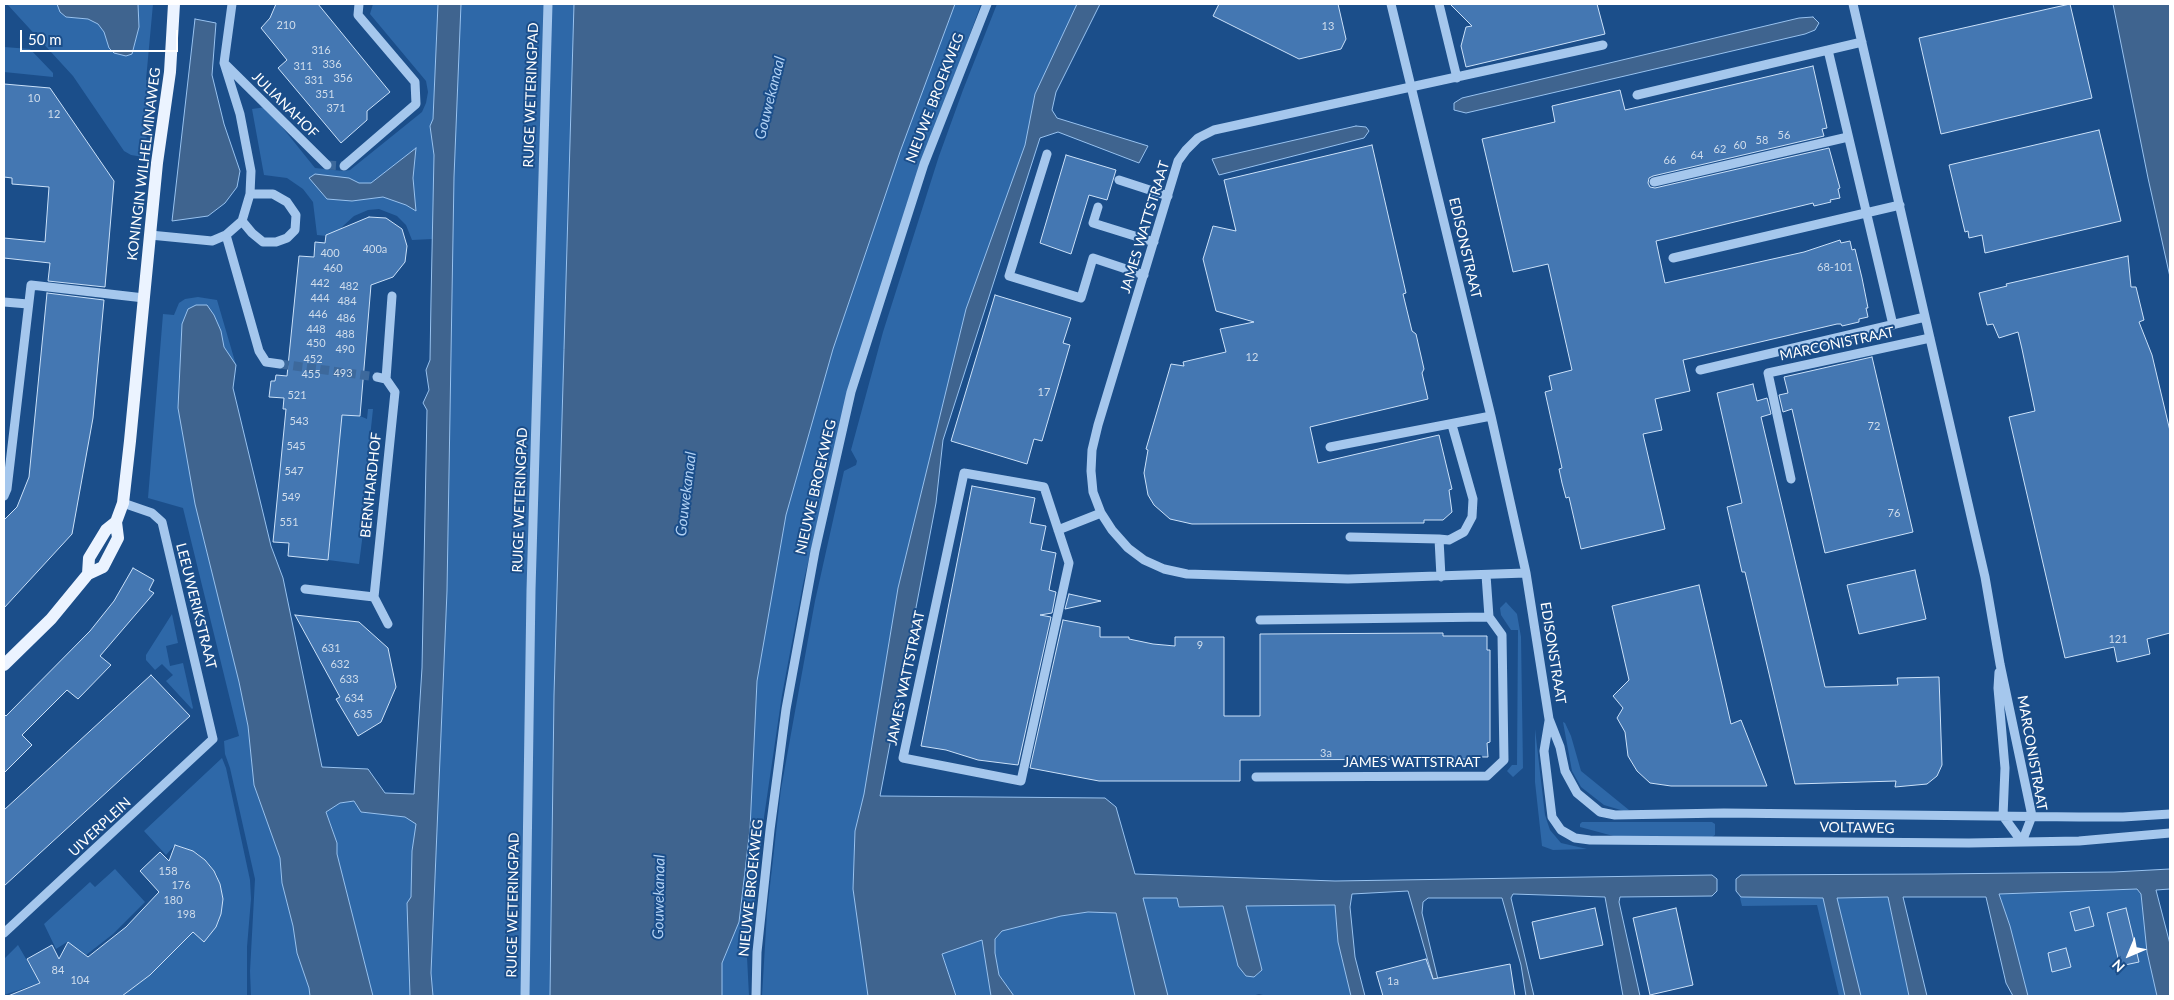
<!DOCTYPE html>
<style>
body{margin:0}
#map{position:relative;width:2174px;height:1000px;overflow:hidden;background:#1b4e8a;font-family:Lato,sans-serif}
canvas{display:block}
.frame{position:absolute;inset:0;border:5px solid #fff;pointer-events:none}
.north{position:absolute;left:2104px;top:930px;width:50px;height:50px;-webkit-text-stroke:4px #1b4e8a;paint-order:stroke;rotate:225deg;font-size:14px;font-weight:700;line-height:20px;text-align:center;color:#fff}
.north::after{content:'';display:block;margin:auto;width:18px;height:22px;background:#fff;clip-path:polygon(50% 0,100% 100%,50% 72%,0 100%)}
.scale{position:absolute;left:20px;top:30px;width:158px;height:22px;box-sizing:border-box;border:2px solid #fff;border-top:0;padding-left:6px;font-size:15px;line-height:18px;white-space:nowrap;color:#fff;-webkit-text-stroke:4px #1b4e8a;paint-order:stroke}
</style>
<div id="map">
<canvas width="2174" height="1000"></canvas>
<div class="frame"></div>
<div class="north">N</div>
<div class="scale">50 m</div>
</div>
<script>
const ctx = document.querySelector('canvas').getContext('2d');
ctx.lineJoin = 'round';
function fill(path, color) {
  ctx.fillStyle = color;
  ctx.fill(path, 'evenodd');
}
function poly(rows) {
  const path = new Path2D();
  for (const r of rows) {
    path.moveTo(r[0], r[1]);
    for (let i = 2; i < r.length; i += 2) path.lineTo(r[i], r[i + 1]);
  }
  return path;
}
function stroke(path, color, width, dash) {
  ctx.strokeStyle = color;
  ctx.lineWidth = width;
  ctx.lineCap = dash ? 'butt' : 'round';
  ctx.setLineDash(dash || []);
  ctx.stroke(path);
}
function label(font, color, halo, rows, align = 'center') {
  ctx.font = font + ' Lato,sans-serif';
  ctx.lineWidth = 4;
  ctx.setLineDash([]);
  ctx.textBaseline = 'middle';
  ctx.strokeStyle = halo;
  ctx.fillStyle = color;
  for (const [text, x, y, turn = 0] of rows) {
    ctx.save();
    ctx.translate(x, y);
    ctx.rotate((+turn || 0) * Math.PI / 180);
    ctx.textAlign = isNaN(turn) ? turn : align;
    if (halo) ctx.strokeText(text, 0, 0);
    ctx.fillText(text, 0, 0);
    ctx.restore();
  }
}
fill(poly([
 [7,4,57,4,60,12,66,17,89,19,98,24,104,32,109,48,132,54,139,27,138,4,153,4,146,80,157,81,143,157,131,155,124,151,73,76],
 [373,4,438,4,433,119,430,126,434,155,432,239,412,240,406,225,397,216,379,209,368,210,354,216,343,226,337,237,317,235,313,202,303,189,287,178,264,175,252,109,266,107,315,168,343,171,350,170,422,112,426,103,428,92,426,81,370,14],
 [416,149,413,178,406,205,383,197,352,201,349,178,359,183,371,183],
 [461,4,574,4,554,695,550,996,433,996,431,973,447,591,454,177],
 [955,4,981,4,916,183,823,498,803,584,782,695,764,817,753,921,747,957,749,996,722,996,722,963,739,922,750,829,757,681,786,515,833,349,900,152],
 [997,4,1077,4,1035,94,1025,145,966,309,898,588,864,794,855,831,853,889,868,996,762,996,767,912,781,789,815,601,844,471,856,465,857,461,851,450,883,332,939,156,963,90],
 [4,47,30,49,53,73,53,77,4,72],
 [198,297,217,300,236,365,224,347,221,331,214,315,182,324,182,357,195,504,239,682,248,726,254,785,280,858,282,883,293,926,297,953,309,988,310,996,251,996,250,971,255,879,230,768,225,754,224,741,239,736,183,508,148,498,163,314,174,315,179,303,185,299],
 [368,409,373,409,364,495,363,516,365,517,359,564,328,560,341,415,360,416,367,419],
 [1506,602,1517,614,1521,637,1523,768,1513,777,1507,771,1512,765,1517,765,1518,630,1511,630,1501,615,1500,608],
 [172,614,178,643,166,646,170,666,183,663,193,708,192,709,166,681,173,675,162,664,155,670,146,660,146,655],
 [1563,722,1565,723,1571,736,1581,771,1629,810,1624,811,1604,805,1581,787,1572,771],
 [1535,729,1545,815,1550,830,1561,843,1587,849,1553,850,1542,846,1535,782],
 [222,758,226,768,250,880,251,899,247,947,247,996,122,996,150,975,194,931,204,942,218,923,222,909,222,894,217,875,208,863,197,853,179,846,175,845,166,855,144,831],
 [354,801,361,812,405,817,417,824,412,851,410,996,373,996,337,854,337,843,326,811,340,803],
 [1582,822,1712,822,1715,824,1715,835,1712,837,1617,837,1580,827,1580,824],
 [115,869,145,902,113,934,86,955,67,942,56,949,44,924,90,882,95,887],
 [2137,889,2141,894,2147,952,2157,996,2028,996,2010,926,1998,894],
 [1739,894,1741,897,1823,897,1845,996,1839,996,1817,905,1742,906],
 [1888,897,1909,996,1861,996,1837,898],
 [1142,898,1177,898,1179,907,1223,906,1238,966,1246,976,1254,977,1262,970,1246,906,1335,905,1338,942,1351,996,1267,996,1259,994,1252,996,1168,996],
 [1088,912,1116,913,1135,996,1014,996,999,975,995,953,995,939,1002,931,1061,916],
 [982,940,991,996,956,996,942,954],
 [18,945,40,983,4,995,4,959]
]), '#2e68a8');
const water = poly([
 [57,4,138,4,139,27,132,54,126,56,114,53,109,48,104,32,98,24,88,19,66,17,60,12,57,4],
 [438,4,461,4,454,177,447,591,431,973,433,996,410,996,407,903,411,897,412,851,416,824,405,817,361,812,354,801,340,803,326,812,337,843,337,854,373,996,310,996,309,988,297,953,293,926,282,883,280,858,254,785,248,726,239,682,195,504,178,408,182,324,188,309,196,305,207,305,214,315,221,331,224,347,236,365,233,388,271,546,283,578,322,767,368,769,385,793,414,794,422,668,427,410,423,403,429,390,426,370,430,360,431,300,434,155,430,126,433,119,438,4],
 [574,4,955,4,900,152,833,349,786,515,757,681,750,829,739,922,722,963,722,996,550,996,554,695,574,4],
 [1077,4,1100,4,1056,92,1052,110,1057,118,1148,146,1139,163,1058,132,1040,138,943,440,936,503,880,796,1105,798,1116,807,1135,874,1335,881,1712,875,1717,879,1717,891,1712,896,1620,897,1619,902,1640,996,1623,996,1605,897,1513,894,1511,898,1534,996,1526,996,1521,965,1502,898,1428,898,1423,902,1422,913,1442,996,1438,996,1408,891,1352,894,1350,907,1355,957,1365,996,1351,996,1338,942,1335,905,1246,906,1262,970,1254,977,1246,976,1238,966,1223,906,1179,907,1177,898,1143,898,1168,996,1135,996,1116,913,1088,912,1061,916,1002,931,995,939,995,953,999,975,1014,996,991,996,982,940,942,954,956,996,868,996,853,889,855,831,864,794,898,588,966,309,1025,145,1035,94,1077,4],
 [2113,4,2170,4,2170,277,2148,178,2113,4],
 [1813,17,1819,23,1815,30,1805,34,1466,113,1454,110,1454,103,1462,98,1799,18,1813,17],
 [195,19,216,23,212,75,224,124,240,171,237,187,225,203,208,216,172,221,195,19],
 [1356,126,1366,127,1369,131,1364,138,1219,175,1212,159,1356,126],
 [416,148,413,178,416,211,406,205,383,197,352,201,327,199,309,178,315,174,349,178,359,183,371,183,416,148],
 [2170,869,2170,889,2156,890,2170,944,2170,996,2157,996,2147,952,2141,894,2137,889,1999,894,2010,926,2028,996,2013,996,2006,983,1986,897,1903,897,1927,996,1909,996,1888,897,1837,898,1861,996,1845,996,1823,898,1741,897,1736,891,1736,879,1741,875,1934,874,2114,872,2170,869]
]);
fill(water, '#3f648f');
stroke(water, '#98c2ef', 1);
const building = poly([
 [276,4,318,4,390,92,367,111,367,120,341,143,278,68,287,60,261,28,270,18,276,4],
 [1219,4,1338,4,1346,39,1341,49,1299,59,1213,16,1219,4],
 [1450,4,1597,4,1605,34,1466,67,1461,46,1466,27,1472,26,1450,4],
 [2070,4,2092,98,1941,134,1919,38,2070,4],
 [1813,66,1827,128,1822,129,1824,136,1653,176,1649,178,1648,183,1650,187,1655,188,1829,148,1840,188,1838,189,1840,198,1830,200,1831,202,1814,206,1813,203,1656,241,1665,283,1804,252,1840,240,1841,243,1850,241,1852,250,1855,249,1862,278,1868,308,1866,308,1868,317,1859,319,1859,322,1842,326,1841,324,1837,324,1683,360,1690,391,1655,399,1662,430,1643,434,1665,529,1581,549,1569,497,1566,498,1562,483,1559,469,1562,468,1545,392,1552,390,1549,376,1572,370,1548,264,1513,272,1482,139,1555,122,1552,106,1620,90,1625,110,1813,66],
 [4,84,50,88,114,181,105,287,48,281,50,263,4,258,4,238,45,242,49,187,12,184,12,178,4,177,4,84],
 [2099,130,2121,221,1985,253,1982,235,1969,238,1968,231,1965,232,1949,165,2099,130],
 [1372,145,1406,293,1403,294,1412,331,1416,334,1424,369,1422,373,1428,399,1310,427,1318,463,1439,435,1452,489,1449,490,1452,512,1443,520,1424,520,1424,523,1192,524,1170,519,1154,505,1148,495,1144,473,1148,450,1146,449,1171,364,1184,366,1183,362,1226,352,1220,329,1254,322,1216,311,1203,259,1213,226,1236,231,1224,180,1372,145],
 [1066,155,1116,170,1107,200,1089,195,1071,254,1040,243,1066,155],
 [369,217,386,218,402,229,407,246,405,262,393,277,371,285,360,416,342,415,328,560,288,556,289,543,273,542,286,409,283,409,284,398,269,397,271,381,275,381,276,375,287,376,299,256,314,257,315,242,325,243,326,235,369,217],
 [2128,256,2131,287,2136,287,2144,320,2139,322,2152,355,2170,431,2170,633,2147,639,2150,654,2117,662,2114,647,2065,658,2009,417,2035,411,2022,349,2018,332,1999,338,1993,324,1987,325,1979,293,2007,286,2006,284,2128,256],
 [47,293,104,300,93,418,72,534,4,608,4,520,17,507,29,477,47,293],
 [995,295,1071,318,1063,343,1070,345,1042,441,1034,439,1027,464,951,441,995,295],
 [1872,357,1913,532,1825,553,1792,409,1783,412,1779,395,1788,393,1784,377,1872,357],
 [1753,384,1757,401,1767,398,1771,414,1761,417,1825,687,1898,685,1897,678,1939,677,1942,765,1937,776,1927,784,1895,787,1896,781,1795,784,1745,572,1742,572,1727,507,1742,503,1717,393,1753,384],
 [972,486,1035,498,1030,523,1046,526,1041,550,1056,553,1049,590,1056,592,1052,613,1040,615,1051,617,1018,765,978,760,946,750,921,746,972,486],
 [133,568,154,580,149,590,154,593,100,656,111,665,78,699,67,690,22,735,32,745,4,773,4,714,6,716,90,631,114,601,133,568],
 [1915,570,1926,619,1859,634,1847,585,1915,570],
 [1699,585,1731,724,1741,720,1767,786,1671,786,1650,783,1637,771,1628,756,1625,732,1617,718,1623,708,1613,696,1629,680,1612,606,1699,585],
 [1069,594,1101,601,1065,609,1069,594],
 [295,615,359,622,388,648,396,687,381,722,358,736,336,699,340,697,295,615],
 [1063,620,1100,627,1100,637,1129,637,1129,639,1153,644,1175,646,1175,637,1224,637,1224,716,1260,716,1260,634,1443,633,1443,636,1487,636,1487,650,1490,650,1490,742,1487,743,1488,757,1473,757,1473,759,1240,760,1240,781,1099,781,1030,768,1063,620],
 [151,675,190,716,4,886,4,810,151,675],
 [175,845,193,851,205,860,214,871,220,884,223,899,221,914,216,927,204,942,193,932,150,975,122,996,8,996,40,983,27,959,52,945,59,959,68,942,88,957,126,927,159,892,140,871,160,852,169,861,175,845],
 [2089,907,2094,926,2075,931,2070,912,2089,907],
 [1595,908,1603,945,1540,959,1532,922,1595,908],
 [1676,908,1693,985,1650,995,1633,918,1676,908],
 [2126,908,2139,962,2120,966,2107,913,2126,908],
 [2066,948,2071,967,2052,972,2048,953,2066,948],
 [1426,959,1433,979,1510,964,1515,996,1383,996,1376,972,1426,959]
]);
fill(building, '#4477b2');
stroke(building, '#cbe1f9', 1);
stroke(poly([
 [327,165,344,166],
 [280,364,377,377]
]), '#3d699c', 9, [9, 4.5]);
stroke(poly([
 [232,4,224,63,240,114,251,171,250,194],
 [1391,4,1491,416,1526,573,1549,719,1560,747,1565,771,1577,793,1600,812,1615,815,1724,813,2079,817,2123,817,2170,814],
 [1439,4,1457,78],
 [1853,4,1985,577,2000,664,2032,816,2022,842],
 [1828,50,1893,325],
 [226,65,327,165],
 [1637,95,1862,42],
 [1047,154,1009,276,1081,298,1093,258,1144,275],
 [344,166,416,104,415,82,358,15,359,4],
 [1119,180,1168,196],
 [1654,182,1848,137],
 [1098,207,1093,223,1154,242],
 [150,235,212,241,226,235,242,221,250,194,273,194,287,202,296,215,295,230,287,238,276,242,263,242,252,233,242,221],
 [226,235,259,351,266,362,280,364],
 [1673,258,1900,205],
 [4,302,28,304],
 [1700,370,1925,317],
 [386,379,392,296],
 [1330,447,1491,416],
 [964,473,1044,487,1069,563,1021,781,903,758,964,473],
 [1791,479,1768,373,1930,338],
 [4,496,7,489,31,285,144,298],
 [1058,530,1101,513],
 [1350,537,1439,539,1441,577],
 [1439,539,1449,540,1464,532,1472,517,1473,499,1452,425],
 [1526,573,1348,579,1187,574,1164,569,1144,560,1128,548,1112,530,1101,513,1093,492,1091,471,1092,450,1098,425,1178,161,1186,150,1198,138,1214,130,1603,45],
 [1486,575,1489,617],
 [305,589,374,597,395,392,386,379,377,377],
 [374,597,388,624],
 [1999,672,1998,688,2005,768,2003,816,2022,842],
 [1549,721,1544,751,1552,817,1561,830,1575,838,1590,840,1969,843,2079,841,2170,833],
 [1256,777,1487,776,1504,760,1502,635,1489,617,1260,620],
 [4,933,213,739,162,522,152,513,123,503],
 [525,996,531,590,548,4],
 [756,996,757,952,770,830,786,709,815,551,851,392,924,164,987,4]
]), '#a5c7ed', 9);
stroke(poly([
 [88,574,89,558,106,530,116,522],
 [4,665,51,619,88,574,103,567,118,538,116,522,123,503,130,441,157,163,170,72,174,4]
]), '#ebf3ff', 12);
label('11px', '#d0ddec', null, [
 ["210",286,25],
 ["13",1328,26],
 ["316",321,50],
 ["336",332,64],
 ["311",303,66],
 ["356",343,78],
 ["331",314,80],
 ["351",325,94],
 ["10",34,98],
 ["371",336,108],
 ["12",54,114],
 ["56",1784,135],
 ["58",1762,140],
 ["60",1740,145],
 ["62",1720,149],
 ["64",1697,155],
 ["66",1670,160],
 ["400a",375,249],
 ["400",330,253],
 ["68-101",1835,267],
 ["460",333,268],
 ["442",320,283],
 ["482",349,286],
 ["444",320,298],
 ["484",347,301],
 ["446",318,314],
 ["486",346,318],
 ["448",316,329],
 ["488",345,334],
 ["450",316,343],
 ["490",345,349],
 ["12",1252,357],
 ["452",313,359],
 ["493",343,373],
 ["455",311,374],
 ["17",1044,392],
 ["521",297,395],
 ["543",299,421],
 ["72",1874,426],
 ["545",296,446],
 ["547",294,471],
 ["549",291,497],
 ["76",1894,513],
 ["551",289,522],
 ["121",2118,639],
 ["9",1200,645],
 ["631",331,648],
 ["632",340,664],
 ["633",349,679],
 ["634",354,698],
 ["635",363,714],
 ["3a",1326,753],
 ["158",168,871],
 ["176",181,885],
 ["180",173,900],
 ["198",186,914],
 ["84",58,970],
 ["104",80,980],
 ["1a",1393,981]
]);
label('14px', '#fff', '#1b4e8a', [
 ["RUIGE WETERINGPAD",531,95,-88],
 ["NIEUWE BROEKWEG",935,98,-69],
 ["JULIANAHOF",285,105,45],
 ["KONINGIN WILHELMINAWEG",144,164,-83],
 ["JAMES WATTSTRAAT",1145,227,-73],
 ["EDISONSTRAAT",1465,248,77],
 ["MARCONISTRAAT",1837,344,-12],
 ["BERNHARDHOF",371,485,-84],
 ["NIEUWE BROEKWEG",816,487,-77],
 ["RUIGE WETERINGPAD",520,500,-88],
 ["LEEUWERIKSTRAAT",196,606,76],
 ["EDISONSTRAAT",1553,653,81],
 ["JAMES WATTSTRAAT",906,678,-78],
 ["MARCONISTRAAT",2032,753,80],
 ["JAMES WATTSTRAAT",1412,762],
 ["UIVERPLEIN",100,827,-43],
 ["VOLTAWEG",1857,828,1],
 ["NIEUWE BROEKWEG",751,888,-84],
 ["RUIGE WETERINGPAD",513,905,-89]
]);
label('italic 15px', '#b1d1f4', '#1b4e8a', [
 ["Gouwekanaal",770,98,-76],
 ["Gouwekanaal",686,494,-83],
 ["Gouwekanaal",659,897,-89]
]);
</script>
